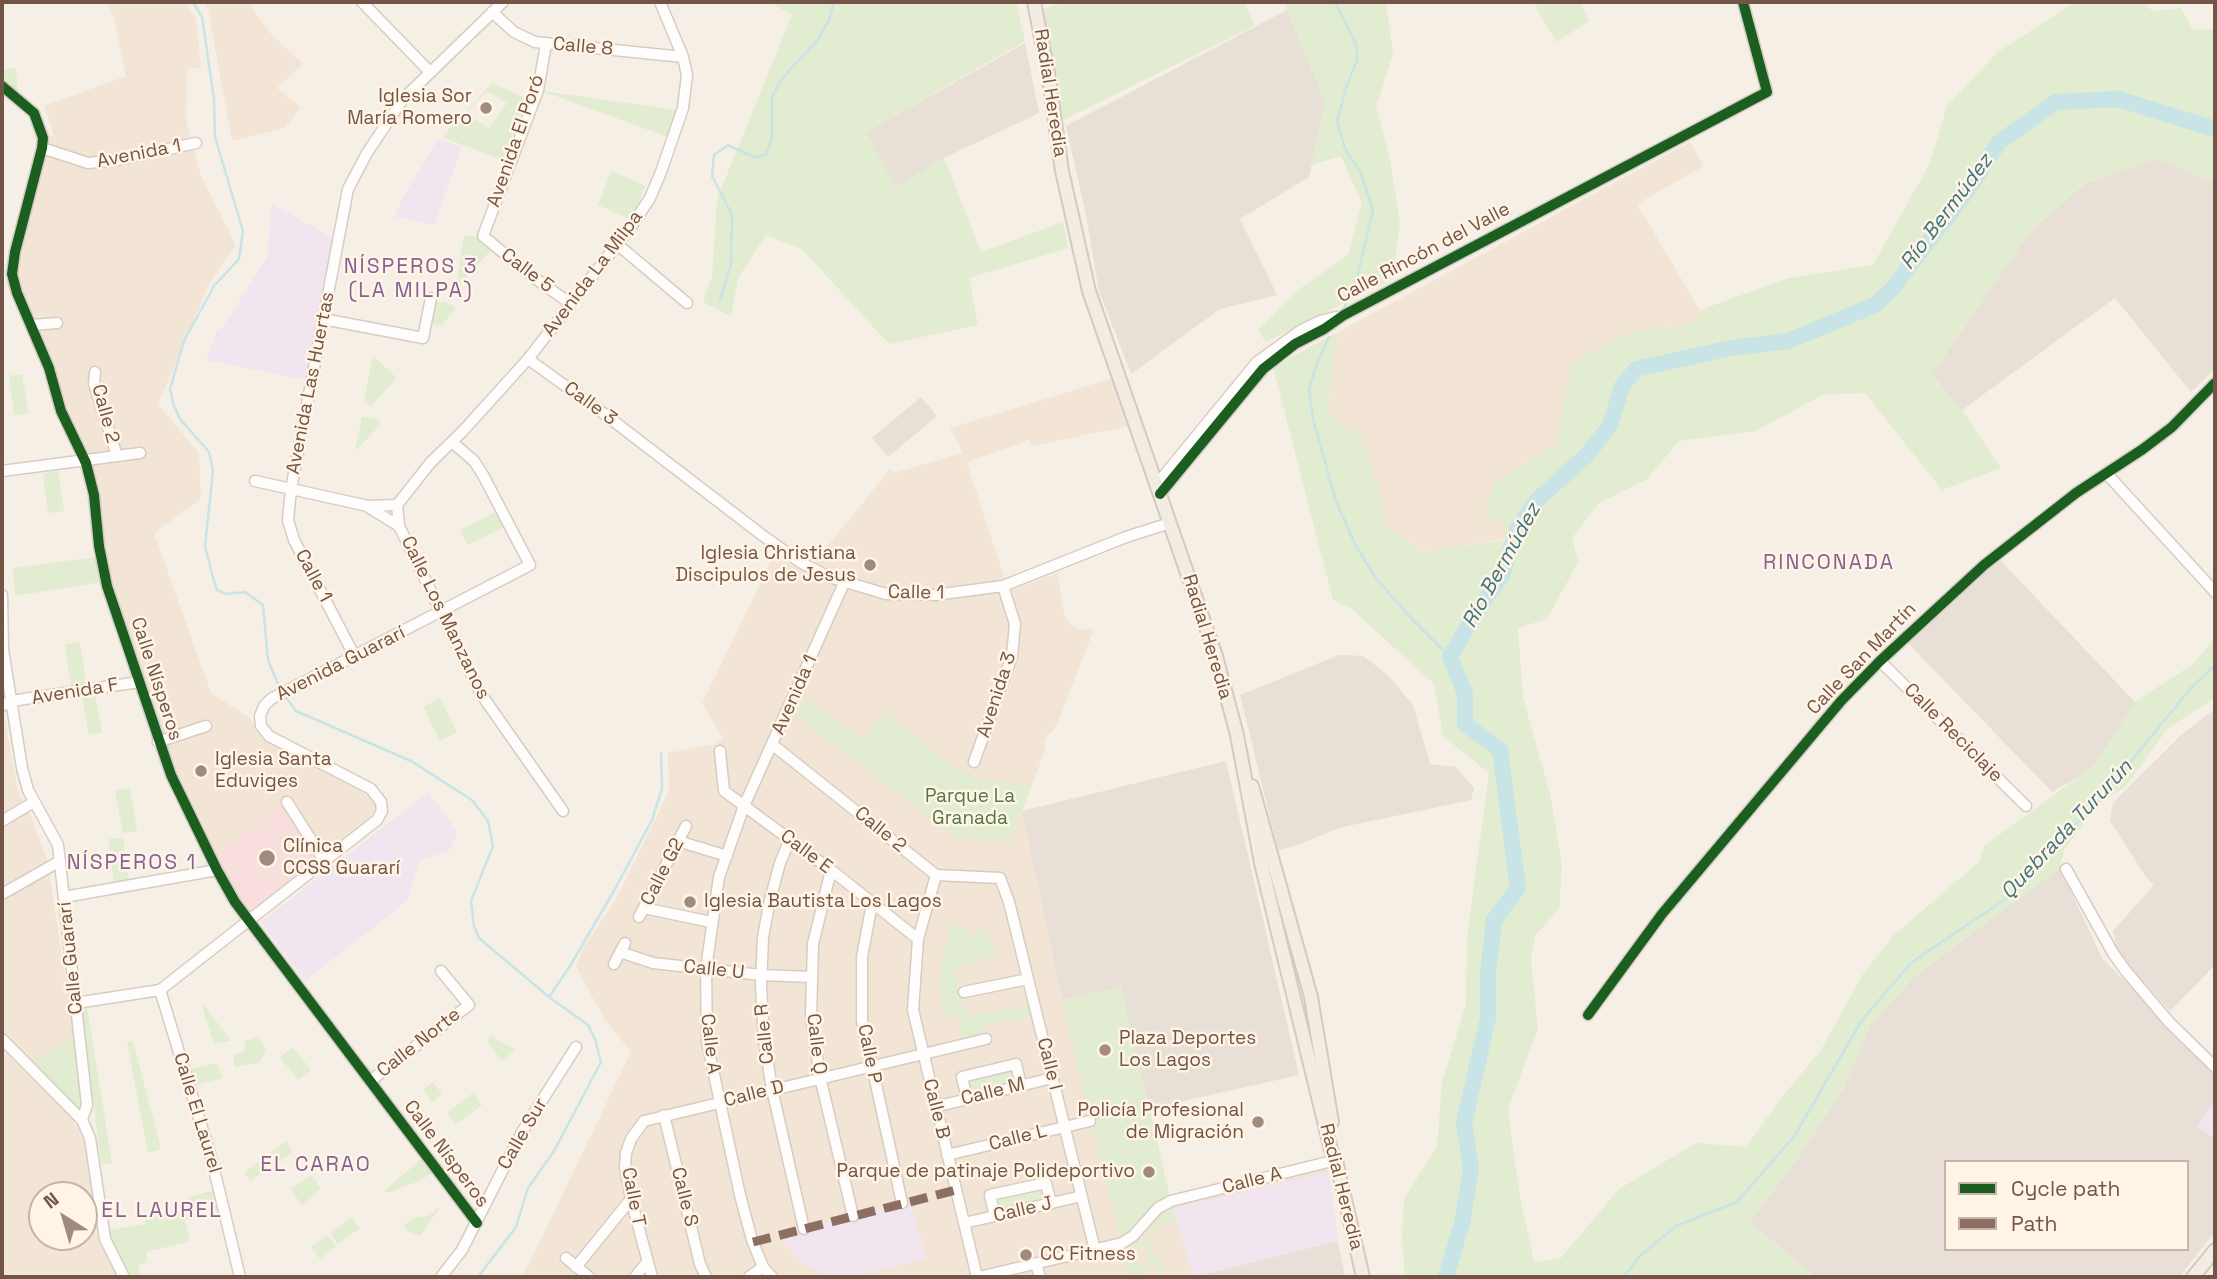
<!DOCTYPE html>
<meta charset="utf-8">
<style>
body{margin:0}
#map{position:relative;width:2217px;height:1279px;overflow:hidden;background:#f6efe5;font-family:"Space Grotesk",sans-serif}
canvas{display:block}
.frame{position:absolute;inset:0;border:4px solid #735547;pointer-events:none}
.legend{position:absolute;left:1944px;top:1160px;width:245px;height:91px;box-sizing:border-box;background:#fff4e5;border:2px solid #c7b4a6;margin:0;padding:9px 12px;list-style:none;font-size:21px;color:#735547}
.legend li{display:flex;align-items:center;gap:14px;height:35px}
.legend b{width:35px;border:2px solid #c7b4a6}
.north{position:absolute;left:28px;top:1181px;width:70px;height:70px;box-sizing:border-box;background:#fff4e5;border:2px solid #c7b4a6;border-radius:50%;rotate:323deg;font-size:19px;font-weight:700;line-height:28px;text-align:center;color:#735547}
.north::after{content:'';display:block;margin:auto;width:24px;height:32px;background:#a18b7e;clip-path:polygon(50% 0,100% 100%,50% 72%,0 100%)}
</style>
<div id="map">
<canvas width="2217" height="1279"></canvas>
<div class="frame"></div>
<ul class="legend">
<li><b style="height:9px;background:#1b5e20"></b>Cycle path</li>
<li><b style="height:9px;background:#8d6e63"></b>Path</li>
</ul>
<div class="north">N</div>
</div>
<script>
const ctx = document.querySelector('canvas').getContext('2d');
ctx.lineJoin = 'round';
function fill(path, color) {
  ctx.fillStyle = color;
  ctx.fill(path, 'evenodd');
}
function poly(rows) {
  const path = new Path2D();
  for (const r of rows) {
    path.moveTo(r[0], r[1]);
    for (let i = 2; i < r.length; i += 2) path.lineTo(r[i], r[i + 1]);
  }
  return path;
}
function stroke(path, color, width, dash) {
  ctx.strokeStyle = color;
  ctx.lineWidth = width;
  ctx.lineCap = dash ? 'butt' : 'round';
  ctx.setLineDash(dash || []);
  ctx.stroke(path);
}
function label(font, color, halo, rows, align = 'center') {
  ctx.font = font + ' "Space Grotesk",sans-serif';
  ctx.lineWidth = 5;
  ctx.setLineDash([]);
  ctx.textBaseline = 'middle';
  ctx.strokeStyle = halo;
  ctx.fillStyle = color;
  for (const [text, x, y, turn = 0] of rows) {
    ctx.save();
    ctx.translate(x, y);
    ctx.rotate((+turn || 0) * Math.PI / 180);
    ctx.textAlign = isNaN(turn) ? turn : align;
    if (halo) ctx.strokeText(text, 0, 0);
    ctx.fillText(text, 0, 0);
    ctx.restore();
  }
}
fill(poly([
 [107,2,184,2,196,18,201,68,187,69,186,119,201,176,236,245,210,282,158,404,199,453,201,499,154,533,211,693,250,718,257,734,359,790,373,800,376,808,368,822,319,860,215,856,173,768,158,729,112,584,103,541,94,475,63,410,52,365,18,281,16,267,46,138,54,136,44,106,126,76,114,17],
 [203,2,248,2,271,34,303,64,277,88,301,107,285,128,232,141,208,9],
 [1690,142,1704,166,1637,204,1704,317,1680,326,1631,332,1573,363,1557,445,1495,482,1504,520,1506,539,1421,552,1381,522,1383,500,1360,436,1338,424,1327,407,1338,332],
 [1117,377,1134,425,1032,446,1029,440,968,462,966,460,1005,580,1017,588,1058,573,1063,610,1068,622,1078,629,1094,629,1056,727,1046,737,1044,744,1045,750,1022,811,1062,1000,1122,1242,1158,1208,1327,1162,1338,1241,1191,1277,520,1277,530,1262,631,1052,603,1017,576,966,584,947,617,898,669,791,668,753,716,744,723,739,702,704,774,555,806,573,890,469,894,473,963,453,950,428],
 [2,704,18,792,31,816,48,862,2,888],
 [49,870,84,1107,82,1114,2,1034,2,897],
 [2,1050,73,1119,86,1145,100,1232,105,1251,118,1277,2,1277],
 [42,1195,84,1195,84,1237,42,1237]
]), '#f2e5d5');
fill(poly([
 [1287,10,1325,101,1309,177,1240,219,1277,295,1220,309,1131,374,1099,291,1086,215,1066,126],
 [1025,43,1039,113,944,158,895,188,866,132],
 [2157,158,2215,184,2215,369,2191,392,2115,298,1962,410,1931,375,2030,232,2083,185],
 [921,397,937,416,888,457,872,438],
 [2000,560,2135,702,2095,765,2082,775,2052,792,1905,640,1970,583],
 [1339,655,1363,656,1388,675,1413,705,1430,764,1456,767,1474,788,1471,800,1338,828,1298,845,1278,850,1240,695],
 [2215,709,2215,965,2170,1011,2118,953,2113,931,2154,885,2146,877,2110,821,2113,803,2182,734],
 [1226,761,1299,1075,1148,1109,1121,987,1062,1000,1022,811],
 [2060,868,2102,958,2215,1073,2215,1102,2197,1126,2215,1139,2215,1232,2179,1277,1816,1277,1750,1222,1799,1157,1843,1089,1871,1024,1914,977],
 [1946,1162,2187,1162,2187,1249,1946,1249],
 [1338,1241,1345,1277,1191,1277,1209,1273]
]), '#e8dfd7');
fill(poly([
 [438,139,462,147,434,225,395,217,400,203],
 [272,204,333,238,306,380,206,360,217,330,221,330,267,257],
 [429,792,457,832,450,850,419,861,408,900,305,981,261,922],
 [2215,1102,2215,1139,2197,1126],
 [1329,1172,1338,1241,1193,1277,1173,1208],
 [910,1201,926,1258,851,1277,838,1277,821,1273,800,1262,784,1243,782,1235]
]), '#f1e5ef');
fill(poly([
 [283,803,319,860,249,914,215,856]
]), '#f8dfdd');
fill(poly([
 [769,2,1016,2,1025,41,866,132,895,187,944,158,981,252,1063,222,1068,248,969,278,978,325,889,344,802,249,766,235,738,278,731,316,703,302,712,276,717,199,792,15],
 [1064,2,1245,2,1254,26,1061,121,1037,11],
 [1286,2,1386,2,1393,54,1376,107,1390,159,1400,224,1392,279,1266,342,1258,330,1301,288,1348,255,1362,203,1341,156,1311,165,1325,101,1287,10],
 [1533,2,1580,2,1589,21,1556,42],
 [2075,2,2145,2,2152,11,2181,8,2193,30,2215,29,2215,184,2157,158,2083,185,2030,232,1932,374,1962,410,2001,468,1942,490,1865,393,1822,395,1756,431,1679,441,1647,479,1599,503,1572,538,1578,562,1547,619,1518,628,1523,698,1550,794,1562,865,1559,909,1535,936,1531,959,1538,1029,1508,1109,1519,1191,1534,1263,1561,1258,1619,1189,1696,1143,1746,1147,1783,1096,1821,1050,1863,974,1894,935,1979,862,1984,846,2095,765,2135,702,2193,664,2215,638,2215,698,2168,728,2126,786,2095,807,2064,850,2060,868,1914,977,1871,1024,1843,1089,1799,1157,1750,1222,1816,1277,1405,1277,1402,1237,1404,1199,1437,1146,1442,1083,1466,1004,1467,937,1489,773,1443,736,1434,684,1352,609,1333,600,1273,367,1338,332,1327,407,1338,424,1360,436,1383,500,1381,522,1421,552,1505,540,1504,520,1488,523,1485,511,1495,482,1557,445,1572,363,1631,332,1680,326,1703,317,1700,310,1789,278,1873,265,1930,163,1947,106,1998,52],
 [16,68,18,92,2,81,2,70],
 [492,83,526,98,503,160,442,137],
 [487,91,507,103,489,128,465,114],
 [542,91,677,110,668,137],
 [611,171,646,186,631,220,598,205],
 [464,235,475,237,491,250,458,288,456,288],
 [432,300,450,304,456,309,441,325,428,324],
 [373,356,397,378,371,406,364,400],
 [22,374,29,414,14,415,9,376],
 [362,417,377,419,381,424,355,451],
 [58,471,64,511,48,513,43,473],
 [496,512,504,527,468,545,460,530],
 [96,557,101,582,15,596,13,568],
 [80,642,86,684,71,686,65,644],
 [95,694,102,732,89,735,82,696],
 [440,698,457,732,440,741,423,707],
 [804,699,863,740,886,712,947,763,985,781,1032,784,1009,841,957,838,795,715],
 [130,788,137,831,123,833,115,790],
 [123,838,129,880,114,882,108,839],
 [953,923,972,934,987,931,996,955,954,969,966,1016,1030,1006,1032,1016,983,1026,984,1034,962,1039,958,1015,943,1017,940,985,941,959],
 [1121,987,1171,1201,1122,1243,1062,1000],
 [204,1005,231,1041,214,1044,202,1006],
 [82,1007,87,1007,112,1163,101,1165],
 [493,1035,500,1042,516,1049,502,1061,486,1040],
 [257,1037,266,1048,260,1062,235,1067,233,1055,245,1051,244,1042],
 [74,1039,84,1104,79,1110,33,1062],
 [133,1041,161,1149,148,1153,127,1042],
 [293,1047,311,1070,298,1080,280,1057],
 [217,1063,222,1078,193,1086,188,1070],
 [1014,1067,1019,1085,967,1099,963,1078],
 [433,1082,442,1094,432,1102,423,1090],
 [473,1093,482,1105,455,1125,447,1113],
 [286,1141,293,1152,250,1181,244,1173],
 [424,1157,434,1170,422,1180,387,1193,385,1190],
 [311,1175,321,1188,302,1206,291,1189],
 [1042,1186,1045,1200,998,1211,994,1197],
 [215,1190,219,1210,185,1220,190,1241,146,1252,147,1262,138,1265,141,1277,128,1277,111,1242,108,1230,145,1224,145,1219,181,1209,180,1200],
 [441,1206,420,1236,405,1230,405,1224,416,1217,428,1216],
 [1173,1208,1177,1219,1156,1225,1158,1234,1148,1237,1153,1257,1160,1255,1165,1277,1160,1277,1156,1266,1150,1267,1144,1246,1135,1249,1138,1263,1142,1263,1146,1277,1129,1277,1123,1253,1143,1240,1158,1219],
 [351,1217,360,1228,338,1244,330,1234],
 [327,1235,336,1246,320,1259,311,1247]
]), '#e1ecd0');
stroke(poly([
 [193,2,202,17,214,99,215,137,243,231,239,259,214,286,184,341,170,389,174,406,180,419,209,452,213,471,205,546,213,578,217,590,226,594,245,592,263,605,268,660,281,691],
 [1335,2,1356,44,1357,60,1347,85,1337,121,1345,149,1361,173,1373,210,1357,279,1343,310],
 [720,300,731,264,732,215,712,176,714,155,728,145,754,157,766,155,772,137,772,97,780,82,794,65,817,41,829,20,834,2],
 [1329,337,1317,363,1309,389,1313,419,1336,501,1355,544,1375,577,1407,614,1450,657],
 [285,696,296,711,411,761,472,800,488,821,493,846,471,901,474,926,479,938,549,997,588,1025,595,1039,601,1062,554,1151,528,1188,516,1227,478,1277],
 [549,997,570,966,615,889,652,820,662,789,661,753],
 [1624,1277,1639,1257,1676,1226,1737,1202,1795,1135,1862,1020,1912,962,2006,899,2106,792,2190,689,2215,665]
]), '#c8e4e6', 2.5);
stroke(poly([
 [1446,1277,1462,1223,1471,1169,1464,1123,1488,1018,1488,974,1494,920,1518,888,1500,750,1465,724,1465,693,1450,657,1475,614,1502,575,1518,528,1537,500,1587,455,1610,425,1622,386,1636,369,1731,348,1788,341,1875,305,1892,289,1965,194,1999,142,2056,102,2118,99,2215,129]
]), '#c8e4e6', 16);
const minor = poly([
 [362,2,429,71],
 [492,12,514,32,535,42,683,57],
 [546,44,538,90,483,236,529,274,571,304],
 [2,86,34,113,43,138,42,148,15,252,12,274,17,293,49,368,61,411,86,463,94,495,99,546,107,586,171,775,217,870,235,902,477,1223],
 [42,148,88,163,117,160,196,143],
 [617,244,687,303],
 [323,319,423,338,431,298],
 [32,325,57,323],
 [528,359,603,413,762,535,800,562,829,577,886,594,935,595,1003,586,1126,537,1170,523],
 [95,372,94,384,117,456],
 [2,471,140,453],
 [2107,474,2215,592],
 [255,481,368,506,397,505],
 [1157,484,1257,362,1300,331,1320,321,1336,317],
 [1160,494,1263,369,1295,344,1324,329,1344,315,1767,92,1743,2],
 [397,505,431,462,462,432,528,359,633,224,650,198,661,172,683,108,687,75,683,57,660,2],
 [397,505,399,526,481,694,563,811],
 [368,507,399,526],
 [2,595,3,650,22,768,28,790,58,845,87,1105,82,1120],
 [355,657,294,540,288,520,291,489,348,189,367,153,403,99,503,2],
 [1880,661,2026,806],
 [2,706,11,701,139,682],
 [158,742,206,726],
 [773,745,936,875,1000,878,1009,902,1095,1250],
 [720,751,724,791,831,870,918,939],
 [974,762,1012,656,1015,624,1003,586],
 [287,802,325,862],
 [2,821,34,802],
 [790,839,780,863,770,900,763,937,761,985,764,1040,772,1089,804,1229],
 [678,841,727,856],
 [2066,869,2113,953,2125,970,2169,1022,2215,1067],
 [831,870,813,944,811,1016,820,1077,853,1216],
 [936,875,918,939,913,1010,977,1277],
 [2,894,60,861],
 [64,897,217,870],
 [872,904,862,957,862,1020,902,1203],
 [644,908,711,922],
 [639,917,686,826],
 [620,952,653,963,761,975,811,977],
 [614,964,625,943],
 [160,990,211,1157,240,1277],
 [964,992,1028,979],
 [76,1003,160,990,377,820,382,811,381,802,371,789,269,736,261,726,260,716,264,706,271,699,530,565,483,475,474,461,452,442],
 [1588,1015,1662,914,1841,701,1880,661,1984,565,2076,493,2143,449,2172,427,2215,383],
 [2,1039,82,1120,90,1138,105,1239,124,1277],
 [370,1081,469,1005,441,971],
 [967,1099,962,1077,1016,1064,1021,1085],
 [935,1107,1052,1078],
 [664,1115,700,1264,706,1277],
 [947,1155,1090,1121],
 [995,1216,990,1195,1046,1183,1051,1204],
 [964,1223,1082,1196],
 [566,1258,589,1277],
 [1036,1264,1040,1277],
 [576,1267,631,1199],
 [441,1277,462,1250,522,1132,576,1047],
 [635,1277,647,1262],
 [652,1277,631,1199,625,1167,626,1153,631,1139,644,1121,986,1039],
 [749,1277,763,1267],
 [772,1277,763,1267,752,1240,740,1195,707,1042,706,969,719,877,744,806,844,583],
 [979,1277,1122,1243,1133,1236,1158,1208,1171,1201,1336,1160]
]);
const major = poly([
 [1034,2,1048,73,1062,171,1089,291,1216,656,1237,735,1261,863,1331,1150,1336,1160,1363,1277],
 [1252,786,1311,997,1332,1122],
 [2193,1277,2215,1250]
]);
stroke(minor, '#d7ccc4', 13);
stroke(major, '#d5cac3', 16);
stroke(minor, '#fefdfb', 10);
stroke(major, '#f2ece2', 12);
stroke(poly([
 [753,1242,956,1190]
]), '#8d6e63', 9, [18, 9]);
stroke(poly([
 [2,86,34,113,43,138,42,148,15,252,12,274,17,293,49,368,61,411,86,463,94,495,99,546,107,586,171,775,217,870,235,902,477,1223],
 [1160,494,1263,369,1295,344,1324,329,1344,315,1767,92,1743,2],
 [1588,1015,1662,914,1841,701,1880,661,1984,565,2076,493,2143,449,2172,427,2215,383]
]), '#1b5e20', 10);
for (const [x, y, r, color] of [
 [486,108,7,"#a18b7e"],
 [870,565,7,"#a18b7e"],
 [201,771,7,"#a18b7e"],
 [267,858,9,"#a18b7e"],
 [690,902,7,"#a18b7e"],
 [1105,1050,7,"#a18b7e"],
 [1258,1122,7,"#a18b7e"],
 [1149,1172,7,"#a18b7e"],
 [1026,1255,7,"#a18b7e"]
]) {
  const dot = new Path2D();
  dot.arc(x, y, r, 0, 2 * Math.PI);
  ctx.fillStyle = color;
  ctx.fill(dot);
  stroke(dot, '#fff4e5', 2.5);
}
label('19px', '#735547', '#fff4e5', [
 ["Calle 8",583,47,5],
 ["Radial Heredia",1050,93,81],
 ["Avenida El Poró",516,141,-71],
 ["Avenida 1",139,154,-11],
 ["Calle Rincón del Valle",1424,253,-28],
 ["Calle 5",527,271,37],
 ["Avenida La Milpa",593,274,-53],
 ["Avenida Las Huertas",311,383,-79],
 ["Calle 3",590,404,36],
 ["Calle 2",105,414,75],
 ["Calle 1",313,576,62],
 ["Calle 1",916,593,1],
 ["Calle Los Manzanos",445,618,64],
 ["Radial Heredia",1207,637,73],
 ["Calle San Martín",1862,659,-46],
 ["Avenida Guararí",341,664,-27],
 ["Calle Nísperos",156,679,72],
 ["Avenida F",75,692,-9],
 ["Avenida 1",795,695,-66],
 ["Avenida 3",997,695,-72],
 ["Calle Reciclaje",1953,733,45],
 ["Calle 2",880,830,39],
 ["Calle E",806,852,37],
 ["Calle G2",663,872,-63],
 ["Calle Guararí",71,958,-96],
 ["Calle U",714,970,6],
 ["Calle R",765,1034,-96],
 ["Calle Norte",419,1043,-38],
 ["Calle A",710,1044,83],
 ["Calle Q",816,1044,83],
 ["Calle P",869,1054,79],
 ["Calle I",1049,1064,76],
 ["Calle M",993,1092,-14],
 ["Calle D",754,1094,-14],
 ["Calle B",936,1109,76],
 ["Calle El Laurel",197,1113,73],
 ["Calle Sur",523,1134,-60],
 ["Calle L",1018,1138,-14],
 ["Calle Nísperos",446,1154,53],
 ["Calle A",1252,1181,-14],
 ["Radial Heredia",1341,1187,76],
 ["Calle T",633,1197,79],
 ["Calle S",684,1197,76],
 ["Calle J",1023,1210,-13]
]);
label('19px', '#735547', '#fff4e5', [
 ["Iglesia Sor",472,97,"right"],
 ["María Romero",472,119,"right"],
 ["Iglesia Christiana",856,554,"right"],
 ["Discipulos de Jesus",856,576,"right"],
 ["Iglesia Santa",215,760],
 ["Eduviges",215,782],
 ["Clínica",283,847],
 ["CCSS Guararí",283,869],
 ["Iglesia Bautista Los Lagos",704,902],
 ["Plaza Deportes",1119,1039],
 ["Los Lagos",1119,1061],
 ["Policía Profesional",1244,1111,"right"],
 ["de Migración",1244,1133,"right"],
 ["Parque de patinaje Polideportivo",1135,1172,"right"],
 ["CC Fitness",1040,1255]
], 'left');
label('19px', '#51793f', '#fff4e5', [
 ["Parque La",970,797],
 ["Granada",970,819]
]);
label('italic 21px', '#3d7780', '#fff4e5', [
 ["Río Bermúdez",1947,212,-53],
 ["Río Bermúdez",1502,566,-61],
 ["Quebrada Tururún",2067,830,-47]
]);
ctx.letterSpacing = '2px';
label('21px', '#836296', '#fff4e5', [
 ["NÍSPEROS 3",411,267],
 ["(LA MILPA)",411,291],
 ["RINCONADA",1829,563],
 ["NÍSPEROS 1",132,863],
 ["EL CARAO",316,1165],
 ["EL LAUREL",162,1211]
]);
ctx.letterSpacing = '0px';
</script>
